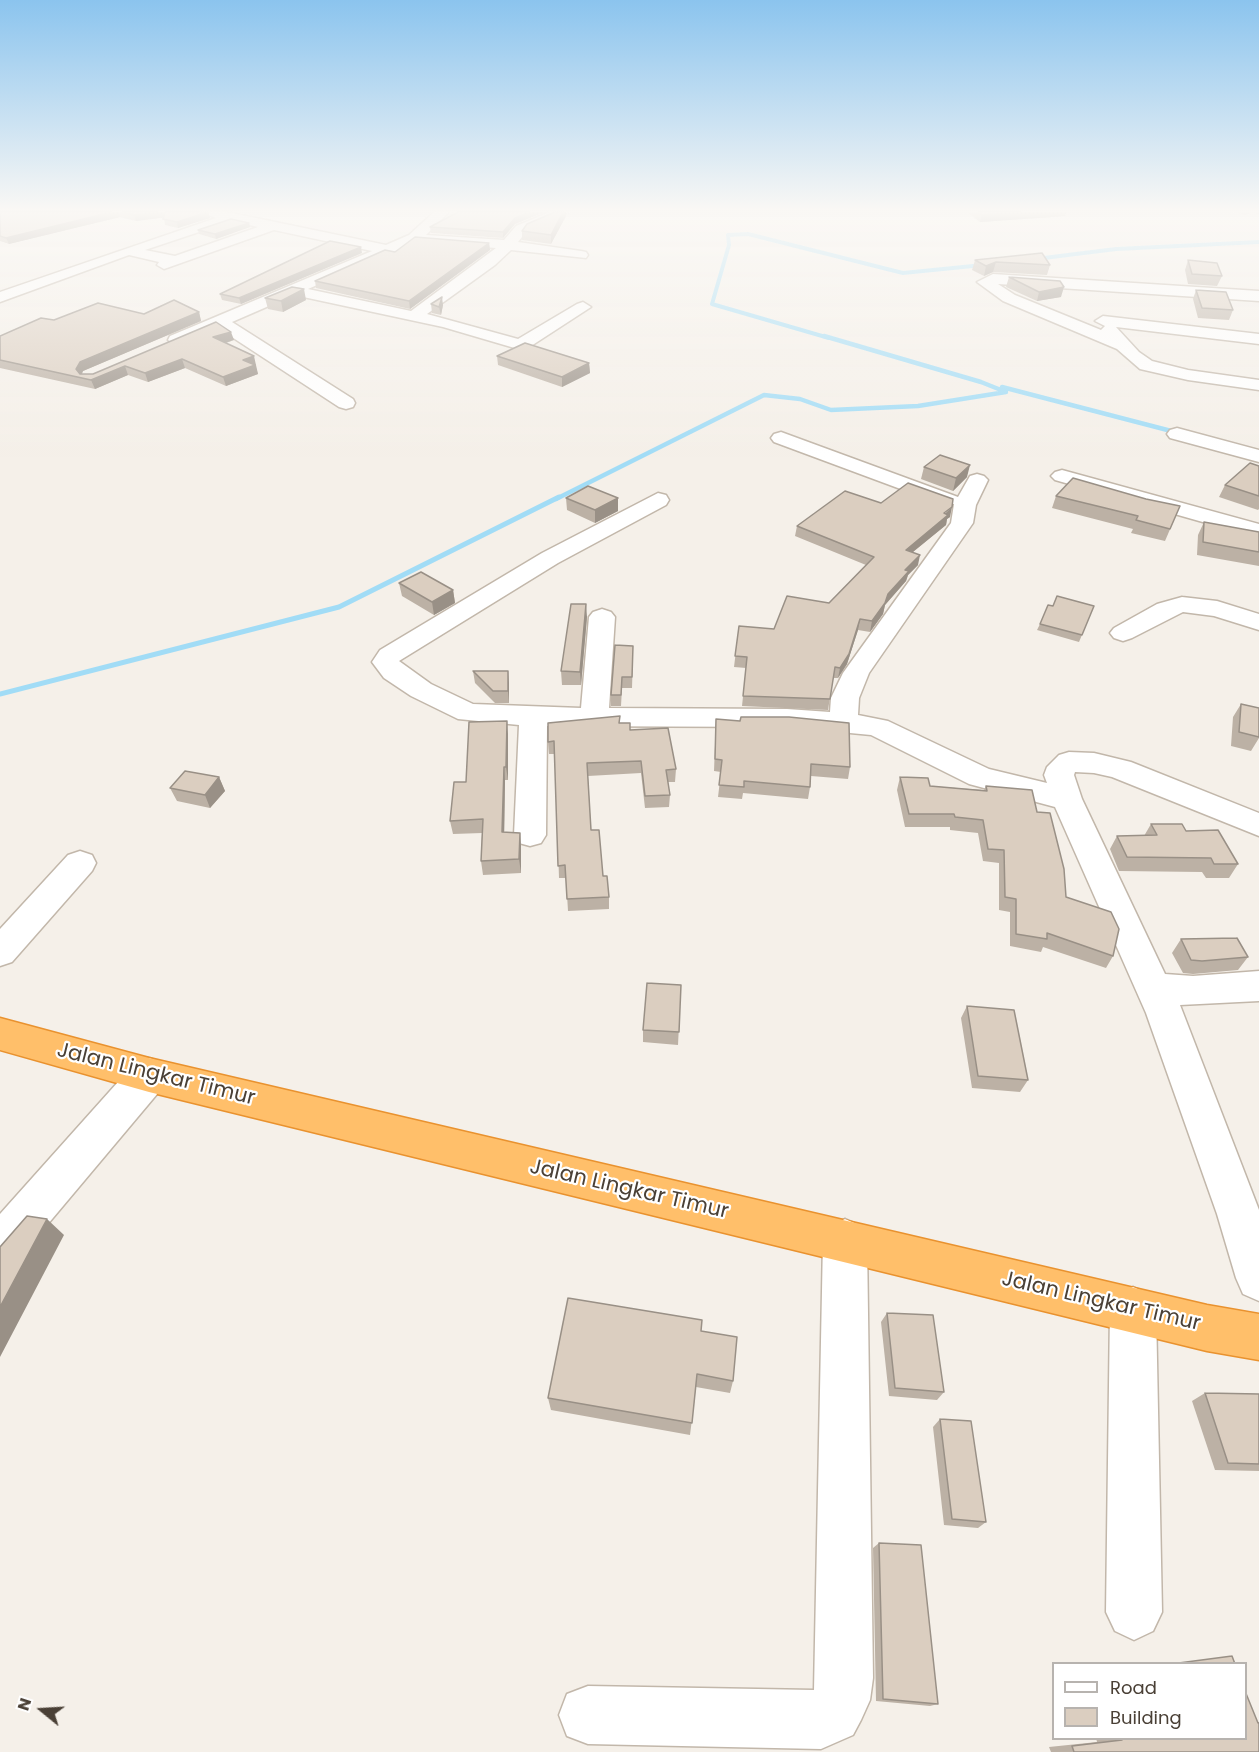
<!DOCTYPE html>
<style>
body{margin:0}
#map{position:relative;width:1259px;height:1752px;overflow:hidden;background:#f5f0e9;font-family:Poppins,sans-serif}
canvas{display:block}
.legend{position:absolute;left:1052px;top:1662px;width:195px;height:78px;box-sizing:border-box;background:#fff;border:2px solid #b7b3af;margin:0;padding:8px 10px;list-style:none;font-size:18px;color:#4a4036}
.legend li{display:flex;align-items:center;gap:12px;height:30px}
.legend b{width:30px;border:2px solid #b7b3af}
.north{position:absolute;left:12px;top:1680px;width:60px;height:60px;-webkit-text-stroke:4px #fff;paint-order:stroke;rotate:288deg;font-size:16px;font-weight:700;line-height:24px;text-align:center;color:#4a4036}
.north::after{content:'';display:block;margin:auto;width:21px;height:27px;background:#4a4036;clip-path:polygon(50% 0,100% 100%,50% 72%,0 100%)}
</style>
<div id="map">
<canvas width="1259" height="1752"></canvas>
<ul class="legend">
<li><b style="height:8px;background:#fff"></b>Road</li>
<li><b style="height:16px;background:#dbcec0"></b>Building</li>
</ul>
<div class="north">N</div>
</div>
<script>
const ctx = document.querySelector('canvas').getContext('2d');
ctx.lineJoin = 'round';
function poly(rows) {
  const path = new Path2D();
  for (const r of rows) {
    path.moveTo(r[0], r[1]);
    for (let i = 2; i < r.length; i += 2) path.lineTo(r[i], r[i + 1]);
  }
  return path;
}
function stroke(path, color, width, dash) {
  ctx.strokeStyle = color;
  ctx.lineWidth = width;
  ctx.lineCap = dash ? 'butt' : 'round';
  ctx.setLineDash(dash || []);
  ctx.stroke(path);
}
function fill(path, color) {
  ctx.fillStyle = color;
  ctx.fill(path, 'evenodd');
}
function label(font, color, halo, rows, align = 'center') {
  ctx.font = font + ' Poppins,sans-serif';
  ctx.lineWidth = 4.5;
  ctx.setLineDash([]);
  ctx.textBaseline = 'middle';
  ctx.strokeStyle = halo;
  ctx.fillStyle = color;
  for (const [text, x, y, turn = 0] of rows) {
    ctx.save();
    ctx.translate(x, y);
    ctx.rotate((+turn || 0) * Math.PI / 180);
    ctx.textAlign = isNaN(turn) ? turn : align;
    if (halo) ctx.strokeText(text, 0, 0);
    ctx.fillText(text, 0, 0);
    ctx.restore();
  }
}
stroke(poly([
 [1036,259,1116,249,1259,242],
 [829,338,712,304,729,245,728,235,748,234,903,273,983,265]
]), '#a1dcf6', 4);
stroke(poly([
 [1002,387,1179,433],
 [556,499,764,395,800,399,831,410,918,406,1006,392,981,382,824,336]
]), '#a1dcf6', 4.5);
stroke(poly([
 [0,694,339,607,559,497]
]), '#a1dcf6', 5);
const minor = poly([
 [201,212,227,212,386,245,409,235,434,212,449,212,426,235,504,240,516,226,550,212,568,212,526,232,518,242,581,251,586,252,588,255,586,258,511,250,495,265,427,314,518,339,577,304,583,302,591,307,531,346,518,349,443,327,294,295,232,322,353,399,355,403,353,407,346,409,339,407,218,328,176,345,168,340,170,336,213,318,372,251,274,230,164,269,157,265,159,262,129,255,0,302,0,292,216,218,201,212],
 [232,221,258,227,175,256,145,250,232,221],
 [416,242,496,248,411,311,308,289,416,242],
 [993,274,1259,291,1259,301,998,284,1015,295,1101,330,1105,326,1095,321,1103,316,1259,334,1259,344,1116,327,1139,352,1152,361,1188,370,1259,380,1259,390,1188,380,1140,369,1117,349,1003,301,977,282,993,274],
 [1177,428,1259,450,1259,462,1170,438,1167,434,1170,430,1177,428],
 [781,432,958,497,970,476,977,474,984,476,988,480,976,505,973,523,869,673,859,698,858,715,888,721,989,769,1047,783,1044,775,1047,767,1059,755,1069,752,1094,753,1131,762,1259,813,1259,836,1112,777,1094,773,1075,772,1074,775,1082,799,1165,974,1193,976,1259,971,1259,1001,1180,1005,1259,1210,1259,1301,1243,1294,1236,1278,1217,1214,1146,1013,1055,807,969,784,871,735,787,727,547,726,546,835,541,843,530,846,519,843,514,835,519,725,458,719,411,696,384,678,372,662,380,650,542,553,658,493,666,495,669,500,666,505,558,563,399,661,431,684,473,704,581,708,589,617,593,612,602,609,611,612,615,617,609,708,787,709,830,712,831,698,843,673,951,523,954,504,941,504,774,442,771,438,774,434,781,432],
 [1062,470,1259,524,1259,538,1055,480,1051,476,1055,472,1062,470],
 [1182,597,1217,601,1259,614,1259,630,1214,616,1183,612,1132,638,1123,641,1114,638,1110,633,1114,628,1157,604,1182,597],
 [80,851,92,855,96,863,92,871,12,962,0,966,0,929,68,855,80,851],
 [149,1058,163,1063,168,1075,163,1087,16,1262,0,1269,0,1214,135,1063,149,1058],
 [845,1219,861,1226,867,1241,873,1678,870,1700,861,1720,853,1735,821,1749,588,1744,567,1736,559,1715,567,1694,588,1686,814,1690,823,1241,829,1226,845,1219],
 [1133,1287,1149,1294,1156,1310,1162,1612,1153,1631,1134,1640,1115,1631,1106,1612,1110,1310,1117,1294,1133,1287]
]);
const highway = poly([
 [0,1018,149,1058,1207,1305,1259,1314,1259,1360,1207,1351,149,1092,0,1050,0,1018]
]);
stroke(minor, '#c2b7aa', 3);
stroke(highway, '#e9922f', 3);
fill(minor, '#fff');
fill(highway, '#ffbf6a');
fill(poly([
 [0,212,208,212,210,218,178,228,165,225,164,217,136,221,120,217,9,244,0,241],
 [458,212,544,212,515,224,503,238,431,233,430,227],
 [967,212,1066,212,1065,216,980,222],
 [1232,212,1259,212,1259,214,1252,213,1246,215],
 [566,216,551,244,522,240,522,231],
 [249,223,250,227,216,239,199,234,198,230],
 [489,243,490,250,410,309,316,288,315,281],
 [362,253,241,304,222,300,220,294],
 [975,260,1050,265,1047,275,993,272,984,276,972,270],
 [1188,260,1222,276,1217,286,1188,284,1185,270],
 [1009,277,1061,297,1037,301,1006,287],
 [1196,290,1233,310,1229,320,1198,318,1193,299],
 [265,298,306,300,283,312,268,309],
 [431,304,443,305,441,315,432,313],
 [199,312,201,321,83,371,82,374,93,374,234,340,226,343,256,365,255,365,258,374,226,386,185,368,148,382,128,375,95,389,0,368,0,336,54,320,144,314],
 [497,356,589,363,590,373,562,387,498,365],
 [1259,466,1259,509,1258,510,1219,497,1225,485],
 [924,467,967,477,953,491,921,479],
 [1056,496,1146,499,1180,506,1165,541,1131,533,1133,529,1052,508],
 [566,498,618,511,595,523,567,510],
 [881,503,950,517,947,519,946,525,913,552,918,565,908,575,906,581,885,605,883,614,870,632,858,630,847,664,838,678,833,678,828,710,742,706,746,668,734,667,739,626,774,629,829,603,866,565,795,536,797,526],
 [1204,522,1259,532,1259,566,1197,555,1198,535],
 [399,583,453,590,455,603,434,615,402,596],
 [1053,606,1094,606,1079,642,1037,630,1040,624],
 [587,617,581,685,562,685,561,671],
 [633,656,632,688,622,688,621,706,611,706,611,695],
 [473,671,509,683,509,703,495,703,475,683],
 [1241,704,1259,708,1259,738,1251,751,1231,746,1233,717],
 [716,719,850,767,848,779,811,776,810,787,808,799,743,793,742,799,718,797,721,772,714,771],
 [620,723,630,730,676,769,675,782,668,782,670,795,669,807,645,808,641,773,588,776,591,830,609,897,609,909,568,911,566,878,559,878,555,754,549,754,548,742],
 [508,734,508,780,505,780,504,832,520,833,521,846,521,873,483,875,481,861,482,833,453,834,450,821,466,782],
 [219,777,225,791,210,808,177,801,170,788],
 [900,777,930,786,984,790,986,786,1037,812,1066,897,1113,956,1106,968,1043,947,1041,952,1010,946,1010,912,999,910,999,863,983,861,978,833,950,830,950,827,905,827,897,790],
 [1151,824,1186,831,1238,864,1229,878,1206,878,1202,872,1119,871,1110,849,1117,836,1144,836],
 [1181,939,1248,957,1238,970,1193,974,1183,973,1172,953],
 [681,985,678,1045,643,1042,643,1030],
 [967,1006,1028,1080,1020,1092,972,1088,961,1018],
 [887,1313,944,1392,937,1400,889,1396,881,1322],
 [701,1331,733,1381,730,1393,696,1387,690,1435,551,1410,548,1398],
 [1205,1393,1259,1394,1259,1471,1215,1470,1192,1401],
 [940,1419,986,1522,978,1528,944,1525,933,1427],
 [879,1543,938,1704,930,1706,876,1701,873,1548],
 [1257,1722,1259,1722,1259,1752,1051,1752,1049,1747,1097,1742,1096,1738,1245,1738]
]), '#bcb1a5');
fill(poly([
 [112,212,118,212,120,217,9,244,6,238],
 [158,212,166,212,167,217,136,221,134,215],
 [208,212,210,218,178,228,177,222],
 [530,212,544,212,515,224,503,238,503,232,515,218],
 [563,212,566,212,566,216,551,244,551,235],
 [1021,212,1066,212,1065,216,980,222,982,215],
 [249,223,250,227,216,239,215,234],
 [489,243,490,250,410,309,409,301],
 [361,247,362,253,241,304,239,298],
 [996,262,993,272,984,276,986,266],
 [1064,287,1061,297,1037,301,1039,292],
 [304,289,306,300,283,312,281,301],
 [442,297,443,305,441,315,439,307],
 [199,312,201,321,83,371,80,377,76,369,80,362],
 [231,332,234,340,216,346,213,337],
 [254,356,258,374,226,386,223,377,243,360],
 [182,359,185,368,148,382,145,373],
 [589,363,590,373,562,387,562,377],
 [125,366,128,375,95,389,91,380],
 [970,465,967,477,953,491,956,478],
 [618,498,618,511,595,523,595,510],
 [952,507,950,517,947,519,946,525,903,560,906,550],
 [920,555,918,565,908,575,906,581,885,605,883,614,870,632,872,621,888,594,905,570],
 [453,590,455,603,434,615,432,602],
 [586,604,587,617,581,685,580,672],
 [860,619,858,630,847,664,838,678,840,668],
 [508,671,509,683,509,703,508,691],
 [507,721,508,734,508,780,506,767],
 [504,767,505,780,504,845,502,832],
 [219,777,225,791,210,808,205,795],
 [520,833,521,846,521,873,519,859],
 [47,1219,64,1235,0,1357,0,1307]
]), '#999086');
const building = poly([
 [0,212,112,212,6,238,0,236,0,212],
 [122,212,158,212,134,215,122,212],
 [165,212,208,212,177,222,163,219,165,212],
 [458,212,530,212,515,218,503,232,430,227,458,212],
 [555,212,563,212,551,235,522,231,527,224,555,212],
 [978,212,1021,212,982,215,978,212],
 [231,219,249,223,215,234,198,230,231,219],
 [415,237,489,243,409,301,315,281,385,250,395,252,415,237],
 [330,241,361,247,239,298,220,294,330,241],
 [1042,253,1050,265,996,262,986,266,975,260,1042,253],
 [1188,260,1217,263,1222,276,1192,274,1188,260],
 [1009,277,1060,281,1064,287,1039,292,1009,277],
 [292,287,304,289,281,301,265,298,292,287],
 [1196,290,1226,292,1233,310,1202,308,1196,290],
 [442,297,439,307,431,304,442,297],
 [174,300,199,312,80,362,76,369,80,374,93,374,216,322,231,332,213,337,254,356,243,360,255,365,223,377,182,359,145,373,125,366,91,380,0,360,0,336,41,318,54,320,98,303,144,314,174,300],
 [525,343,589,363,562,377,497,356,525,343],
 [940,455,970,465,956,478,924,467,940,455],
 [1250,463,1259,466,1259,496,1225,485,1250,463],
 [1073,478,1146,499,1180,506,1170,529,1136,520,1138,516,1056,496,1073,478],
 [908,483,953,499,952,507,944,513,948,515,906,550,920,555,905,570,909,571,888,594,885,603,872,621,860,619,849,654,840,668,835,667,830,699,743,696,747,657,735,656,739,626,774,629,787,596,829,603,874,557,797,526,845,491,881,503,908,483],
 [588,486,618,498,595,510,566,498,588,486],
 [1204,522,1259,532,1259,552,1203,542,1204,522],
 [421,572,453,590,432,602,399,583,421,572],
 [1057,596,1094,606,1082,635,1040,624,1048,605,1053,606,1057,596],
 [571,604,586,604,580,672,561,671,571,604],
 [615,645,633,646,632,677,622,677,621,695,611,695,615,645],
 [473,671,508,671,508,691,493,691,473,671],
 [1241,704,1259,708,1259,737,1239,732,1241,704],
 [620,716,619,723,630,723,630,730,668,728,676,769,666,770,670,795,645,796,641,761,587,763,591,830,599,830,603,876,607,876,609,897,567,899,565,865,558,866,554,741,548,742,548,723,620,716],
 [741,717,789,717,849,723,850,767,811,764,810,787,744,781,744,787,719,785,722,760,715,759,716,719,740,721,741,717],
 [507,721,506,767,504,767,502,832,520,833,519,859,481,861,483,819,450,821,454,782,466,782,469,722,507,721],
 [185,771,219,777,205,795,170,788,185,771],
 [900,777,928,778,930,786,987,791,986,786,1032,790,1037,812,1050,813,1064,869,1066,897,1111,912,1119,929,1113,956,1047,933,1047,939,1016,934,1016,899,1005,897,1004,850,988,849,983,820,955,817,954,814,909,814,900,777],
 [1151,824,1182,824,1186,831,1218,830,1238,864,1214,864,1211,858,1127,857,1117,836,1157,835,1151,824],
 [1237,938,1248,957,1202,961,1191,960,1181,939,1237,938],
 [647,983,681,985,679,1032,643,1030,647,983],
 [967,1006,1014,1010,1028,1080,978,1076,967,1006],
 [27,1216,47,1219,0,1307,0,1247,27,1216],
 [568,1298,702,1320,701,1331,737,1337,733,1381,697,1374,692,1423,548,1398,568,1298],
 [887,1313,933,1315,944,1392,895,1388,887,1313],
 [1205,1393,1259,1394,1259,1464,1228,1463,1205,1393],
 [940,1419,971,1421,986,1522,952,1519,940,1419],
 [879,1543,921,1545,938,1704,883,1699,879,1543],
 [1232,1656,1235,1664,1171,1664,1232,1656],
 [1245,1691,1258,1723,1259,1723,1259,1752,1074,1752,1072,1746,1122,1740,1121,1738,1245,1738,1245,1691]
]);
fill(building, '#dbcec0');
stroke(building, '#999086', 1.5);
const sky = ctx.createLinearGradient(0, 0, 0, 457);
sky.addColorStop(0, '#8bc4ee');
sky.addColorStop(0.46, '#faf8f5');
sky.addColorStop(1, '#faf8f500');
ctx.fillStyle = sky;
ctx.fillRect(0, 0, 1259, 457);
label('21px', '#4a4036', '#fff', [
 ["Jalan Lingkar Timur",156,1075,14],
 ["Jalan Lingkar Timur",629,1190,13],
 ["Jalan Lingkar Timur",1101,1302,13]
]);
</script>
